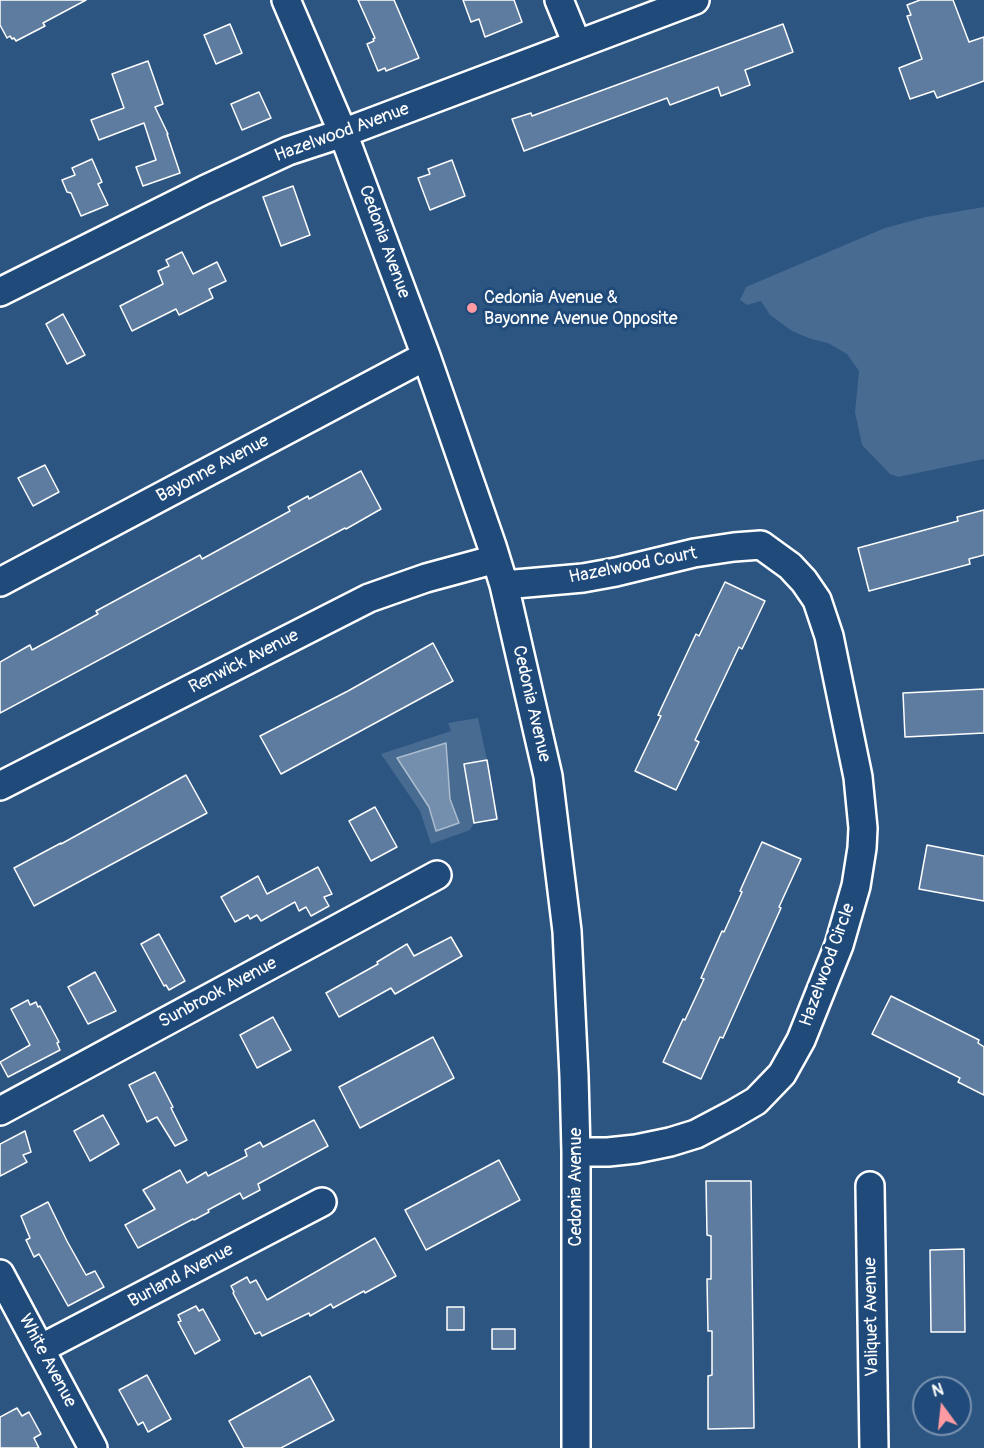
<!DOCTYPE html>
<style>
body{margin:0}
#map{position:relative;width:984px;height:1448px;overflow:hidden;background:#2c5582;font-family:Pangolin,sans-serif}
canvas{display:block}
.north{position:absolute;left:912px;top:1376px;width:60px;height:60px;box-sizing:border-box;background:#1f4a7a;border:2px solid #7992af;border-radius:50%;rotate:345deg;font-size:16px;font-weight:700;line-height:24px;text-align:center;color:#fff}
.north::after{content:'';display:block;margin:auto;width:21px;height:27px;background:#ff9aa2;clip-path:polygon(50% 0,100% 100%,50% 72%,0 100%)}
</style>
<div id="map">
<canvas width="984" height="1448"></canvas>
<div class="north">N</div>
</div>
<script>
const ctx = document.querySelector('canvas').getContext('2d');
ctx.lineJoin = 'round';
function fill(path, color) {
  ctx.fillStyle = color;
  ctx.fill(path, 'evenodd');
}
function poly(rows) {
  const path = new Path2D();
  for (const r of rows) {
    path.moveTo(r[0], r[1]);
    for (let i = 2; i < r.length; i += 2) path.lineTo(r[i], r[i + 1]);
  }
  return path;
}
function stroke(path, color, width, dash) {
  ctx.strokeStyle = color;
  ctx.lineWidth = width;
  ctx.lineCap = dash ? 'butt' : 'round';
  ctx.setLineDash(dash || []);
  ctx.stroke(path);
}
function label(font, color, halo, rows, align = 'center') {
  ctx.font = font + ' Pangolin,sans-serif';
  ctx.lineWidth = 6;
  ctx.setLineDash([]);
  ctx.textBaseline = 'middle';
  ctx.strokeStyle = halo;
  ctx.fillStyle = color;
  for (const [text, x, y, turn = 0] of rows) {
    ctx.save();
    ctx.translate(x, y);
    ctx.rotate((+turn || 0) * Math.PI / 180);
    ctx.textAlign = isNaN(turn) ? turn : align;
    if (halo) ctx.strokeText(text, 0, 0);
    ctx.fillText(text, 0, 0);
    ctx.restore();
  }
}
fill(poly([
 [984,207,984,459,898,477,890,474,862,445,855,412,859,371,847,354,828,343,811,339,792,331,770,315,761,301,747,305,740,300,746,287,885,228,926,217],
 [478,718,487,760,464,764,474,823,470,830,431,844,420,811,381,754,451,731,448,723]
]), '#486b92');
const water = poly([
 [446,743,450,799,459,823,436,831,429,807,397,758,446,743]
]);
fill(water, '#748fad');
stroke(water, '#acbcce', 1.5);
const building = poly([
 [0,0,86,0,43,23,45,26,16,41,14,38,12,39,10,36,7,38,0,25,0,0],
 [358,0,394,0,419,58,386,71,385,68,378,71,367,44,374,41,373,39,375,38,358,0],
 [463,0,514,0,522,22,485,37,479,19,471,22,463,0],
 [920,0,953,0,969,42,984,37,984,81,937,98,934,91,910,99,899,68,922,59,907,16,911,15,907,5,920,0],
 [230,24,242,53,216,64,204,35,230,24],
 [783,24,793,52,745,70,750,85,721,96,718,87,670,105,667,98,524,151,512,119,531,113,532,116,783,24],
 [148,61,163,104,155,107,168,134,167,134,180,173,143,186,136,167,156,160,144,123,99,140,91,120,124,108,112,74,148,61],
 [259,92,271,118,242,130,231,104,259,92],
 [92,159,102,182,98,184,108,205,81,216,71,193,67,192,62,180,75,175,72,168,92,159],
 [452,160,465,196,430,210,418,178,430,174,428,169,452,160],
 [293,186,310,235,281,246,263,197,293,186],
 [182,252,193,274,217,262,226,281,209,289,213,298,179,315,176,309,132,331,120,306,163,284,158,271,169,266,166,260,182,252],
 [63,314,85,355,67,364,46,324,63,314],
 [45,465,59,492,33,506,18,478,45,465],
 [361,471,381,509,346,529,345,528,0,713,0,662,30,645,32,650,98,614,96,611,200,555,202,559,290,511,288,507,308,496,309,499,361,471],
 [984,510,984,555,969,559,970,564,869,591,858,548,958,521,957,517,984,510],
 [725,582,765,601,742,649,739,647,695,740,699,742,676,790,635,771,661,716,658,715,696,634,699,636,725,582],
 [433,643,453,681,281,774,260,736,348,691,433,643],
 [984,689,984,733,905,737,903,693,984,689],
 [487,760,497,819,474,823,464,764,487,760],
 [186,775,207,813,34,906,14,868,61,843,61,844,186,775],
 [375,807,397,847,371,861,349,821,375,807],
 [762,842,801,859,779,907,781,908,723,1038,720,1037,701,1079,663,1062,683,1019,685,1020,704,979,701,978,722,931,724,932,742,892,740,891,762,842],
 [927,845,984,856,984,901,919,889,927,845],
 [318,867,332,894,324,897,329,906,311,916,306,907,299,911,295,902,261,921,257,915,250,919,248,915,235,922,221,897,258,876,267,894,318,867],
 [159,934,185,981,169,990,166,985,164,986,141,944,159,934],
 [451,937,462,956,395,994,391,988,339,1017,326,993,378,964,377,962,407,944,414,956,451,937],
 [95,972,116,1011,88,1024,68,987,95,972],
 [891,996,979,1040,978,1043,984,1047,984,1095,958,1082,960,1078,872,1034,891,996],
 [28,1000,30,1005,36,1002,38,1007,40,1006,59,1042,57,1043,60,1050,8,1077,0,1062,30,1045,11,1009,28,1000],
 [273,1017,291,1050,257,1068,240,1035,273,1017],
 [433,1037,454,1078,360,1128,339,1087,433,1037],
 [155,1072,173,1107,171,1108,187,1140,175,1146,157,1117,147,1122,129,1085,155,1072],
 [103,1115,119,1144,90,1161,74,1131,103,1115],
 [314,1120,328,1146,258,1184,260,1190,243,1199,240,1193,208,1210,209,1212,194,1220,193,1219,138,1248,125,1225,155,1209,143,1190,180,1170,187,1183,206,1172,208,1176,247,1156,245,1150,260,1142,263,1147,314,1120],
 [25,1131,31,1152,23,1155,27,1162,0,1176,0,1144,25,1131],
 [499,1160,520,1200,426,1250,405,1210,499,1160],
 [706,1181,751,1181,754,1428,708,1429,708,1376,712,1375,712,1331,708,1331,707,1279,711,1279,711,1236,707,1235,706,1181],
 [48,1202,67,1241,86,1275,95,1271,104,1287,68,1306,39,1254,34,1257,26,1240,30,1238,21,1216,48,1202],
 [375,1238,396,1276,365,1293,364,1291,333,1308,331,1304,310,1316,309,1313,262,1336,260,1332,255,1334,233,1293,234,1292,231,1286,247,1277,250,1283,256,1280,267,1300,375,1238],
 [964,1249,965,1332,931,1332,930,1250,964,1249],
 [196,1306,199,1311,203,1309,220,1340,195,1354,178,1322,181,1321,178,1315,196,1306],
 [447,1307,464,1307,464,1330,447,1330,447,1307],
 [492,1329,515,1329,515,1349,492,1349,492,1329],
 [147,1375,171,1419,148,1432,143,1422,138,1425,119,1390,147,1375],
 [310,1376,334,1420,281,1448,244,1448,229,1421,310,1376],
 [17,1408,22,1416,29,1412,41,1434,34,1438,39,1448,0,1448,0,1417,17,1408]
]);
fill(building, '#5e7c9f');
stroke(building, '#fff', 1.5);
const minor = poly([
 [286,0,343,133,426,356,492,546,504,585,548,776,567,931,574,1076,576,1152,576,1448],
 [559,0,577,44],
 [0,292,204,190,288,151,343,133,695,0],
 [0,582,426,356],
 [504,585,583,578,616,572,694,553,734,547,761,545,790,566,804,581,817,600,829,636,858,777,863,828,862,848,856,886,839,945,801,1040,782,1074,756,1101,732,1115,696,1134,670,1142,636,1149,608,1152,576,1152],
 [0,786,369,598,426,578,496,559],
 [0,1111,437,875],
 [870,1186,874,1448],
 [0,1274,93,1448],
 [40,1349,322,1202]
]);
stroke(minor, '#fff', 32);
stroke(minor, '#1f4a7a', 27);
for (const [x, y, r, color] of [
 [472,308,6,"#ff9aa2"]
]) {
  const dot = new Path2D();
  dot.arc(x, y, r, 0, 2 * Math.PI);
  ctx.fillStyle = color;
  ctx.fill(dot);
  stroke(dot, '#1f4a7a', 2);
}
label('18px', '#fff', '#1f4a7a', [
 ["Hazelwood Avenue",342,133,-20],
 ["Cedonia Avenue",384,242,70],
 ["Bayonne Avenue",213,469,-28],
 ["Hazelwood Court",633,566,-11],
 ["Renwick Avenue",244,662,-27],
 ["Cedonia Avenue",531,704,77],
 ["Hazelwood Circle",828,965,-70],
 ["Sunbrook Avenue",218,993,-28],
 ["Cedonia Avenue",576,1187,-90],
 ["Burland Avenue",181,1276,-28],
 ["Valiquet Avenue",872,1317,-91],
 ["White Avenue",47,1361,62]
]);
label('18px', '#fff', '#1f4a7a', [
 ["Cedonia Avenue &",484,298],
 ["Bayonne Avenue Opposite",484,319]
], 'left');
</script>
